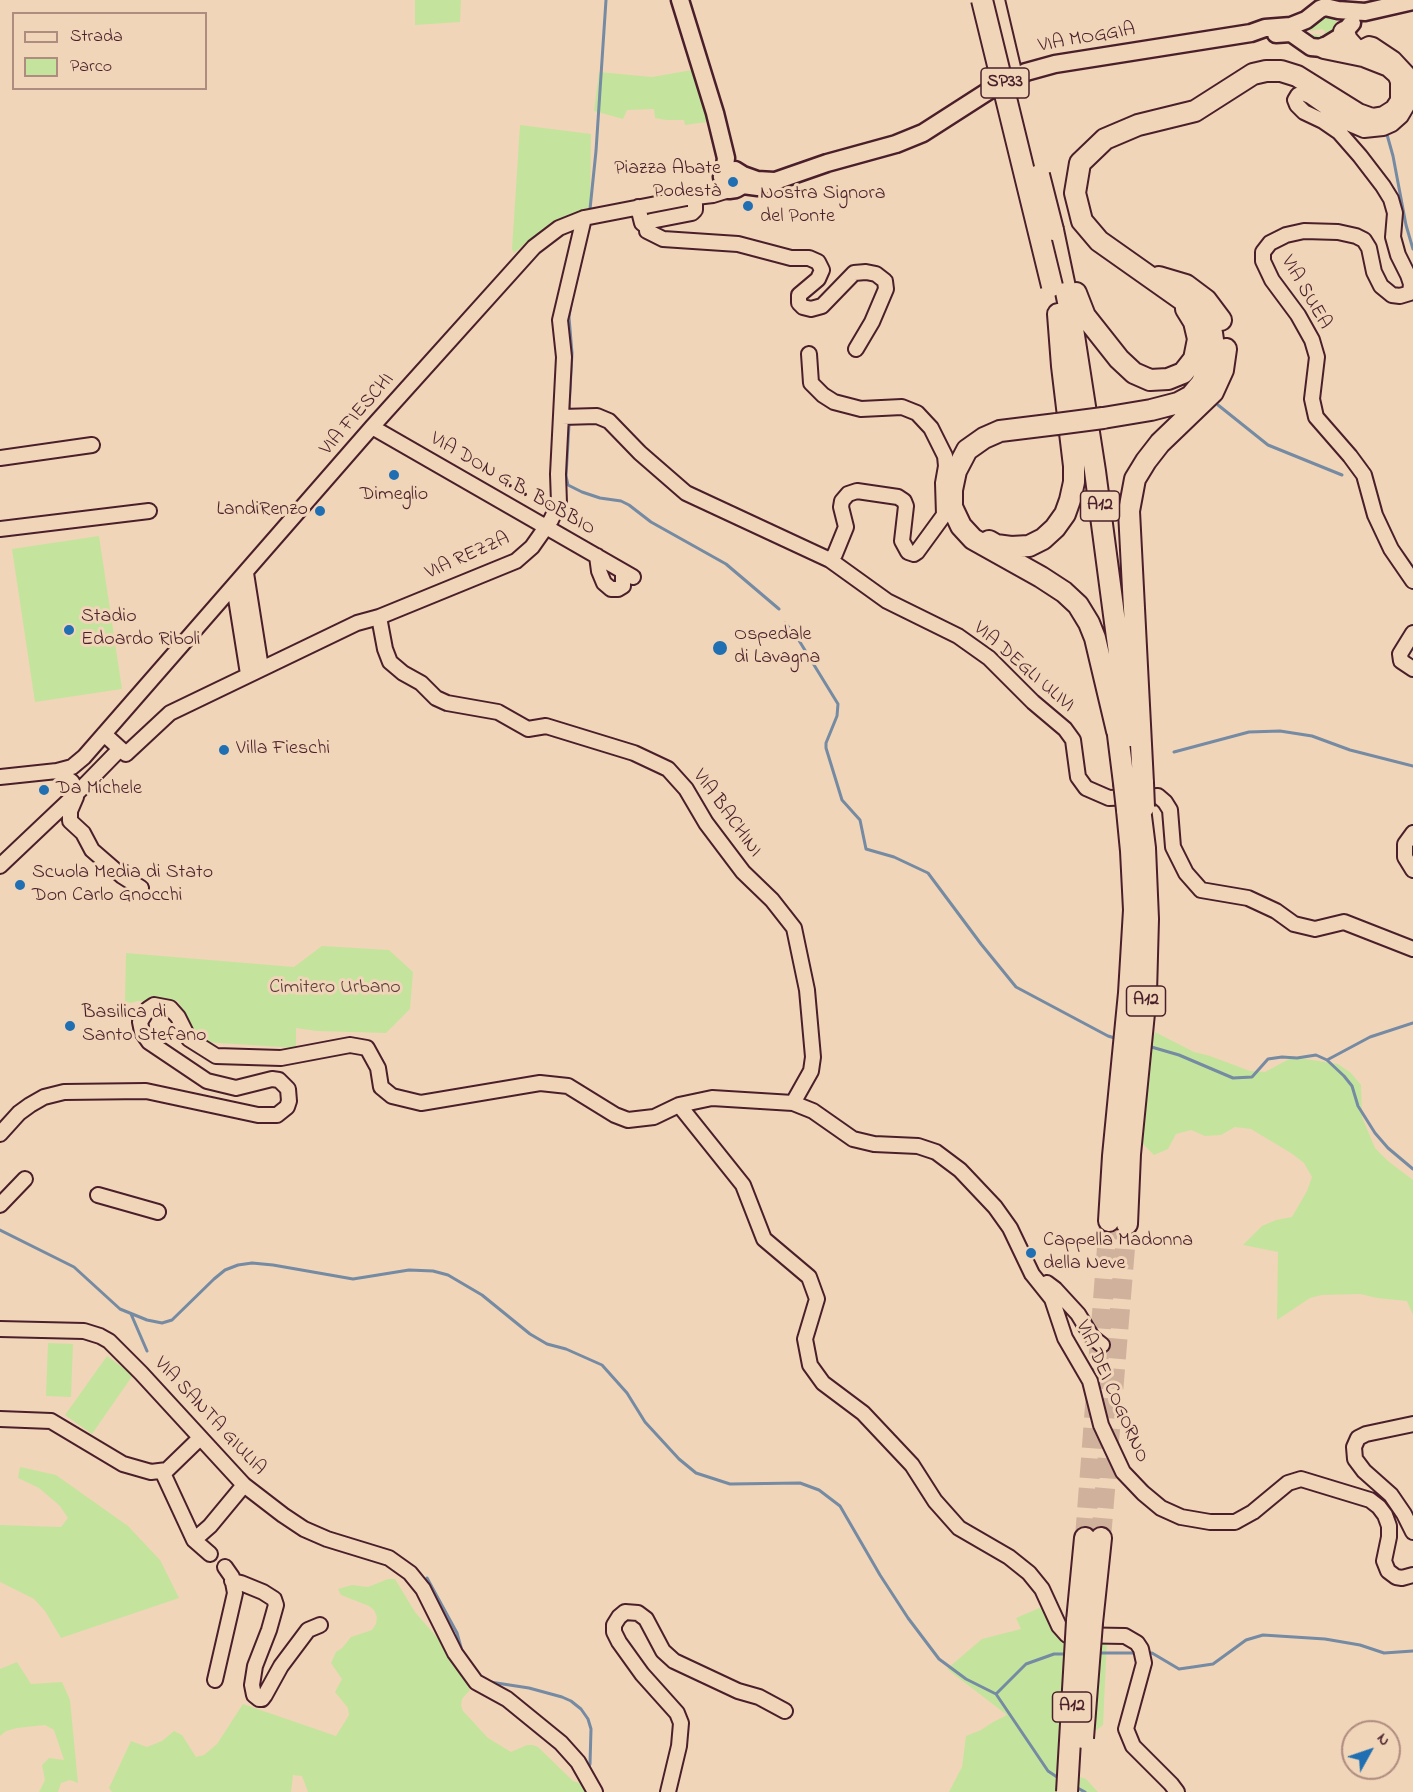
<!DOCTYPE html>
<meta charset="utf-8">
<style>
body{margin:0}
#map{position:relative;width:1413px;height:1792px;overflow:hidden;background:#f1d5b8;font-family:"Indie Flower",sans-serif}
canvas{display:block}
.legend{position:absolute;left:12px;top:12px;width:195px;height:78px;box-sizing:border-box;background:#f1d5b8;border:2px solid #ae8c80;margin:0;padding:8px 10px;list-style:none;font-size:18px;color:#4a1f2b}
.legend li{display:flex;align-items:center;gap:12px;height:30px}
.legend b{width:30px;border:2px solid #ae8c80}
.north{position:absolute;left:1341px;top:1720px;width:60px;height:60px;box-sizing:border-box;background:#f1d5b8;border:2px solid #ae8c80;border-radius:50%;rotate:50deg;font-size:16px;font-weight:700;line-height:24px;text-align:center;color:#4a1f2b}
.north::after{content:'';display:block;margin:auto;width:21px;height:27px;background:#1f6fb2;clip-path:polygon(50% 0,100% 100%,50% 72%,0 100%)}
</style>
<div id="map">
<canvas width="1413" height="1792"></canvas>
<ul class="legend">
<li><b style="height:8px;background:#f1d5b8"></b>Strada</li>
<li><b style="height:16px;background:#c4e49d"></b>Parco</li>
</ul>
<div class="north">N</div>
</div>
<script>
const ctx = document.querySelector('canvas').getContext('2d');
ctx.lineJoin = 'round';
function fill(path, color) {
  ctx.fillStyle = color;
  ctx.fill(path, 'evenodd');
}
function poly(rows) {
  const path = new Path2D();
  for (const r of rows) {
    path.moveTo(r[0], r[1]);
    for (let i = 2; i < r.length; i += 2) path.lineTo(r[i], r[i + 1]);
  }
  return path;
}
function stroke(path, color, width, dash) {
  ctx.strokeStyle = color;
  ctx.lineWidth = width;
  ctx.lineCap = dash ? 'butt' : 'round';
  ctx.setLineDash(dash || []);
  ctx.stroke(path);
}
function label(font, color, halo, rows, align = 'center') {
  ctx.font = font + ' "Indie Flower",sans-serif';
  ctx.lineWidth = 6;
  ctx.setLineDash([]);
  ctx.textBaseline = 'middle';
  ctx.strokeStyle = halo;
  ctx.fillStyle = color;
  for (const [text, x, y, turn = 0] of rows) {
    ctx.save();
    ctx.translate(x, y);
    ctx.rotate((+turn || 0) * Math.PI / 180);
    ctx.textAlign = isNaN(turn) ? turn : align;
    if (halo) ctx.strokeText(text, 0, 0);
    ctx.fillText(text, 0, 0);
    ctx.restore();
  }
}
fill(poly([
 [415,0,461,0,460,22,415,25],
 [1326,14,1336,19,1337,29,1330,36,1317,40,1312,34,1324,36,1325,31,1322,29,1310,31,1311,26],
 [692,70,707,122,685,125,684,120,666,120,655,118,654,109,627,110,623,119,594,111,599,72,652,77],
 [520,125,591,134,590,207,552,222,514,253,512,249],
 [99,536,122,689,35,702,12,549],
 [322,946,389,950,413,972,410,1009,386,1033,317,1031,296,1028,296,1048,204,1042,190,1030,178,1001,138,1001,131,1003,125,1002,126,953,294,967],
 [1155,1032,1194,1052,1210,1056,1250,1071,1265,1072,1293,1057,1338,1064,1351,1073,1361,1085,1362,1117,1375,1148,1388,1161,1413,1180,1413,1315,1407,1301,1377,1298,1360,1294,1322,1295,1310,1298,1277,1320,1278,1252,1243,1245,1262,1226,1276,1220,1292,1217,1307,1191,1312,1177,1304,1163,1291,1153,1251,1129,1235,1127,1221,1135,1205,1136,1191,1130,1176,1134,1168,1149,1154,1155,1143,1144,1141,1129,1148,1053],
 [48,1343,73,1344,71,1397,46,1396],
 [107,1356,133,1375,92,1434,65,1415],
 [20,1467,56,1475,128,1526,160,1560,179,1598,61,1638,45,1611,34,1599,0,1582,0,1525,61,1527,68,1518,60,1506,39,1488,18,1478],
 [388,1579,395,1579,415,1612,441,1642,470,1690,462,1699,461,1705,463,1711,488,1738,511,1752,527,1745,533,1745,538,1747,573,1781,579,1783,589,1792,308,1792,302,1776,293,1775,291,1792,112,1792,109,1788,131,1741,147,1747,162,1741,174,1731,182,1735,196,1757,204,1755,217,1744,243,1704,336,1736,349,1715,348,1708,335,1692,342,1679,331,1663,336,1652,342,1648,351,1637,372,1630,376,1624,377,1617,374,1610,369,1606,341,1595,338,1589,352,1585,368,1587],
 [1044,1606,1054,1627,1107,1639,1103,1725,1075,1747,1063,1771,1086,1779,1098,1792,949,1792,962,1767,966,1736,981,1730,993,1722,1007,1715,947,1669,982,1639,1021,1629,1016,1618],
 [17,1662,31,1684,62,1682,70,1700,78,1783,70,1780,61,1783,58,1792,39,1792,45,1780,42,1765,49,1758,64,1760,54,1730,45,1725,17,1728,6,1731,0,1736,0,1669]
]), '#c4e49d');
stroke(poly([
 [1386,131,1393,156,1406,225,1413,249],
 [590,209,596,151,606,0],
 [577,279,586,239],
 [1218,405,1268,445,1342,475],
 [569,409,572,353,569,317,572,297],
 [569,425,566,476,568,485,582,492,600,498,621,501,629,505,651,522,726,564,779,609],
 [785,623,795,634,838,704,837,716,826,743,826,748,842,800,860,820,866,849,894,857,928,873,981,944,1016,987,1108,1036,1118,1039],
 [1174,752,1249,732,1280,731,1312,736,1350,750,1413,766],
 [1148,1046,1179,1055,1233,1078,1252,1077,1268,1059,1282,1057,1297,1058,1316,1055,1327,1060,1344,1076,1352,1086,1358,1106,1375,1133,1388,1148,1413,1169],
 [1327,1060,1370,1037,1413,1023],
 [0,1230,74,1267,120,1309,147,1320,162,1323,172,1320,214,1279,225,1270,238,1265,252,1263,273,1265,353,1279,409,1270,433,1271,448,1275,482,1295,530,1334,547,1344,566,1349,602,1365,627,1393,645,1422,679,1459,696,1473,730,1484,800,1483,819,1490,840,1506,880,1575,908,1618,939,1659,966,1679,996,1694,1048,1771,1060,1779],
 [131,1314,147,1351],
 [427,1578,457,1633,462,1651],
 [1097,1653,1139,1653],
 [1145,1653,1152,1653,1179,1669,1193,1667,1213,1664,1246,1640,1263,1635,1325,1639,1360,1645,1384,1653,1413,1651],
 [490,1682,529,1688,562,1697,571,1701,581,1709,588,1719,591,1729,590,1764,587,1770],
 [996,1694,1026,1664,1054,1654,1067,1654],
 [1074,1786,1085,1792]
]), '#758aa3', 3);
stroke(poly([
 [1085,1538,1109,1221],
 [1101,1538,1127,1224]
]), '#d0b19c', 20, [20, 10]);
const minor = poly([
 [1359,52,1363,47,1369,44,1373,45,1394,59,1407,73,1411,90,1411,99,1401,116,1392,124,1383,128,1364,130,1350,124,1310,96,1303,93,1298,95,1295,100,1297,105,1304,112,1323,121,1339,132,1360,156,1383,186,1391,199,1395,213,1393,237,1398,255,1408,275,1411,284,1410,293,1400,296,1392,295,1381,286,1374,272,1369,248,1364,240,1356,236,1338,232,1304,231,1286,235,1270,243,1263,252,1263,261,1272,280,1298,315,1312,340,1317,357,1312,399,1316,417,1350,456,1364,475,1375,515,1391,549,1413,581],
 [638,207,642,223,647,227,647,231,663,239,738,244,791,258,809,258,818,262,822,270,818,279,799,295,799,303,803,307,811,309,822,306,854,273,866,272,876,274,885,281,886,289,872,322,856,349],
 [647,227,651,221,692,213,695,210,695,197],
 [809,354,811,383,823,395,834,402,861,409,902,407,917,413,931,428,945,456,946,466,943,483,944,515,917,552,914,554,908,552,902,541,906,506,904,501,898,497,857,491,848,494,842,501,841,507,846,527,835,554,830,560],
 [562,417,597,416,609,421,640,453,686,493,830,560,887,601,958,636,989,658,1033,702,1065,729,1073,740,1078,777,1086,788,1109,798,1158,796,1165,802,1170,810,1173,847,1186,873,1201,890,1248,898,1276,911,1294,924,1315,929,1344,922,1413,949],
 [372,427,633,577],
 [0,458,92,445],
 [0,529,149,511],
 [597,556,599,571,604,583,611,589,618,589,623,586,623,572],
 [246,573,261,668],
 [234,586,248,674],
 [379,617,385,649,390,662,403,673,421,683,436,698,447,703,498,712,528,729,546,726,634,753,668,769,686,789,706,823,743,872,772,900,794,928,807,990,813,1057,811,1071,793,1103],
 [1413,633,1400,654,1401,661,1413,669],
 [104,734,126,754,170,713,357,623,379,617,516,561,532,547,551,520,559,503,558,474,564,357,560,320,584,218],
 [57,771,72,782,78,792],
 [0,777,57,771,72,767,84,757,372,427,534,247,559,228,584,218,687,198,713,195,729,190],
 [76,797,70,811,70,821,83,833,92,850,122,876,141,888],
 [1413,833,1405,844,1405,857,1413,870],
 [0,866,78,792,120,749],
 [679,1105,743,1185,764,1239,809,1277,817,1299,805,1339,810,1365,823,1383,863,1413,912,1465,935,1501,959,1528,1009,1557,1029,1573,1042,1589,1059,1626,1067,1635,1125,1636,1137,1643,1141,1649,1144,1663,1126,1729,1133,1746,1171,1784,1177,1792],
 [0,1134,19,1113,30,1105,44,1097,64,1092,146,1091,258,1115,277,1115,287,1107,289,1101,288,1089,279,1080,272,1079,236,1088,207,1081,149,1042,142,1032,140,1022,148,1009,154,1005,170,1008,178,1017,189,1039,216,1056,281,1058,350,1045,367,1048,378,1068,381,1087,392,1096,421,1103,540,1083,568,1086,615,1115,628,1120,654,1117,679,1105,712,1098,793,1103,813,1111,853,1139,874,1144,918,1146,936,1152,960,1170,995,1207,1010,1228,1032,1274,1052,1299,1065,1338,1090,1381,1101,1425,1123,1472,1143,1493,1161,1508,1181,1517,1210,1522,1235,1522,1253,1512,1288,1483,1301,1479,1370,1500,1379,1507,1385,1515,1389,1526,1389,1537,1384,1561,1388,1571,1396,1577,1402,1578,1413,1575],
 [98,1195,158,1212],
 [0,1205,25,1179],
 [1047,1283,1055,1289,1078,1314,1092,1337,1102,1345],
 [0,1329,84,1331,100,1336,109,1341,141,1373,244,1485,283,1515,304,1529,327,1539,389,1558,410,1573,423,1589,455,1653,476,1682,507,1699,561,1743,578,1762,595,1792],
 [0,1419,51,1421,123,1464,151,1472,167,1470,200,1438],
 [1413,1424,1366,1434,1358,1438,1354,1447,1355,1459,1364,1471,1391,1495,1404,1514,1413,1532],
 [162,1471,194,1540,210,1554],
 [194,1540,210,1526,244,1485],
 [232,1581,241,1583,263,1592,274,1599,276,1605,269,1630,255,1666,252,1685,254,1695,259,1699,262,1699,265,1695,281,1666,308,1630,320,1625],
 [215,1680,235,1593,232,1577,225,1567],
 [668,1792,679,1746,681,1723,677,1713,642,1674,619,1642,614,1632,614,1625,619,1617,625,1612,638,1613,646,1619,663,1651,674,1661,738,1691,759,1697,785,1711]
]);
const major = poly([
 [680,0,715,113,726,158,724,174],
 [1276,34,1291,33,1311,47,1322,48,1340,37,1352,23],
 [774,181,757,180,743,175,735,170,727,172,722,177,729,190,736,189,743,185,758,187,827,163,896,144,923,133,990,90,1026,72,1055,64,1251,33,1265,28,1291,26,1306,20,1320,9,1325,7,1338,10,1365,12,1413,1]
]);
const highway = poly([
 [994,0,1011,72],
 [1324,48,1363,56],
 [1053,230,1071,316,1095,471,1130,736],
 [1159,277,1186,285,1206,300,1221,320],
 [1076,293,1085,316,1119,359,1134,373,1150,380,1168,379,1183,373,1194,359,1198,339,1194,322,1186,309],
 [1103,418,1151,410,1178,403,1191,396,1201,384,1210,365,1214,347,1212,333,1201,313,1099,241,1082,221,1075,193,1080,163,1105,139,1138,125,1195,111,1253,74,1266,71,1281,71,1297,76,1358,114,1372,119,1384,117,1395,110,1401,101,1401,81,1398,74,1389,66,1366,57,1355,49,1347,40,1344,32],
 [1057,424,1000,431,984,438,967,450,956,471,952,490,952,507,961,526,973,539,1041,577,1064,592,1078,605,1089,623,1095,638,1117,731],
 [989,541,996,545,1011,547,1029,546,1043,539,1055,528,1065,514,1070,500,1074,482,1074,466,1062,366,1058,314],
 [1116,719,1124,783],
 [1143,783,1129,511,1135,479,1146,461,1160,443,1213,392,1223,370,1226,349],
 [1109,1221,1113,1156,1129,993,1134,910,1131,851,1127,810],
 [1127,1224,1130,1154,1146,993,1148,919,1145,848,1140,808],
 [1077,1621,1085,1538],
 [1092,1623,1101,1538]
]);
stroke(minor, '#4a1f2b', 18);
stroke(major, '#4a1f2b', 21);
stroke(highway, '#4a1f2b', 24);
stroke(minor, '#f1d5b8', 14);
stroke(major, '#f1d5b8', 16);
stroke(highway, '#f1d5b8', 20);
const highwayBridge = poly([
 [982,0,1052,286],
 [1039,175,1053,230],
 [1057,424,1103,418],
 [1124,783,1127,810],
 [1143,783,1144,807],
 [1083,1738,1092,1623],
 [1067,1792,1077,1621]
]);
stroke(highwayBridge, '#4a1f2b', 24, []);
stroke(highwayBridge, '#f1d5b8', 20);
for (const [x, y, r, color] of [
 [733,182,6,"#1f6fb2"],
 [748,206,6,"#1f6fb2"],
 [394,475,6,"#1f6fb2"],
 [320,511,6,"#1f6fb2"],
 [69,630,6,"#1f6fb2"],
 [720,648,8,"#1f6fb2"],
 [224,750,6,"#1f6fb2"],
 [44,790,6,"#1f6fb2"],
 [20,885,6,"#1f6fb2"],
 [70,1026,6,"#1f6fb2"],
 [1031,1253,6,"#1f6fb2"]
]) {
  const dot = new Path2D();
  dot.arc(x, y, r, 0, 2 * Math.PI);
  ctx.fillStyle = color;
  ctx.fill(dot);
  stroke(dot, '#f1d5b8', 2);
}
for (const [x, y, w] of [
 [1005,83,48],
 [1100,506,39],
 [1146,1001,39],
 [1072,1707,39]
]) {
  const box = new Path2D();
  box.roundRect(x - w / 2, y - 15, w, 30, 4.5);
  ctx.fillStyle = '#f1d5b8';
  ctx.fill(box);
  stroke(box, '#4a1f2b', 1.5);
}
label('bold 18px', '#4a1f2b', null, [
 ["SP33",1005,83],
 ["A12",1100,506],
 ["A12",1146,1001],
 ["A12",1072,1707]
]);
label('20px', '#4a1f2b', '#f1d5b8', [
 ["VIA MOGGIA",1087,39,-10],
 ["VIA SUEA",1305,293,60],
 ["VIA FIESCHI",358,415,-49],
 ["VIA DON G.B. BOBBIO",512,485,30],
 ["VIA REZZA",468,557,-24],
 ["VIA DEGLI ULIVI",1023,668,41],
 ["VIA BACHINI",726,814,54],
 ["VIA DEI COGORNO",1111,1392,66],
 ["VIA SANTA GIULIA",209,1417,47]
]);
label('20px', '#4a1f2b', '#f1d5b8', [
 ["Piazza Abate",721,170,"right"],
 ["Podestà",721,193,"right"],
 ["Nostra Signora",760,195],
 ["del Ponte",760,218],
 ["Dimeglio",394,496,"center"],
 ["LandiRenzo",308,511,"right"],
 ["Stadio",81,618],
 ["Edoardo Riboli",81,641],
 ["Ospedale",734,636],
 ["di Lavagna",734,659],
 ["Villa Fieschi",236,750],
 ["Da Michele",56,790],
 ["Scuola Media di Stato",32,874],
 ["Don Carlo Gnocchi",32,897],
 ["Basilica di",82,1014],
 ["Santo Stefano",82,1037],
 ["Cappella Madonna",1043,1242],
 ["della Neve",1043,1265]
], 'left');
label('20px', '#5c3d3c', '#f1d5b8', [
 ["Cimitero Urbano",335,989]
]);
</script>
